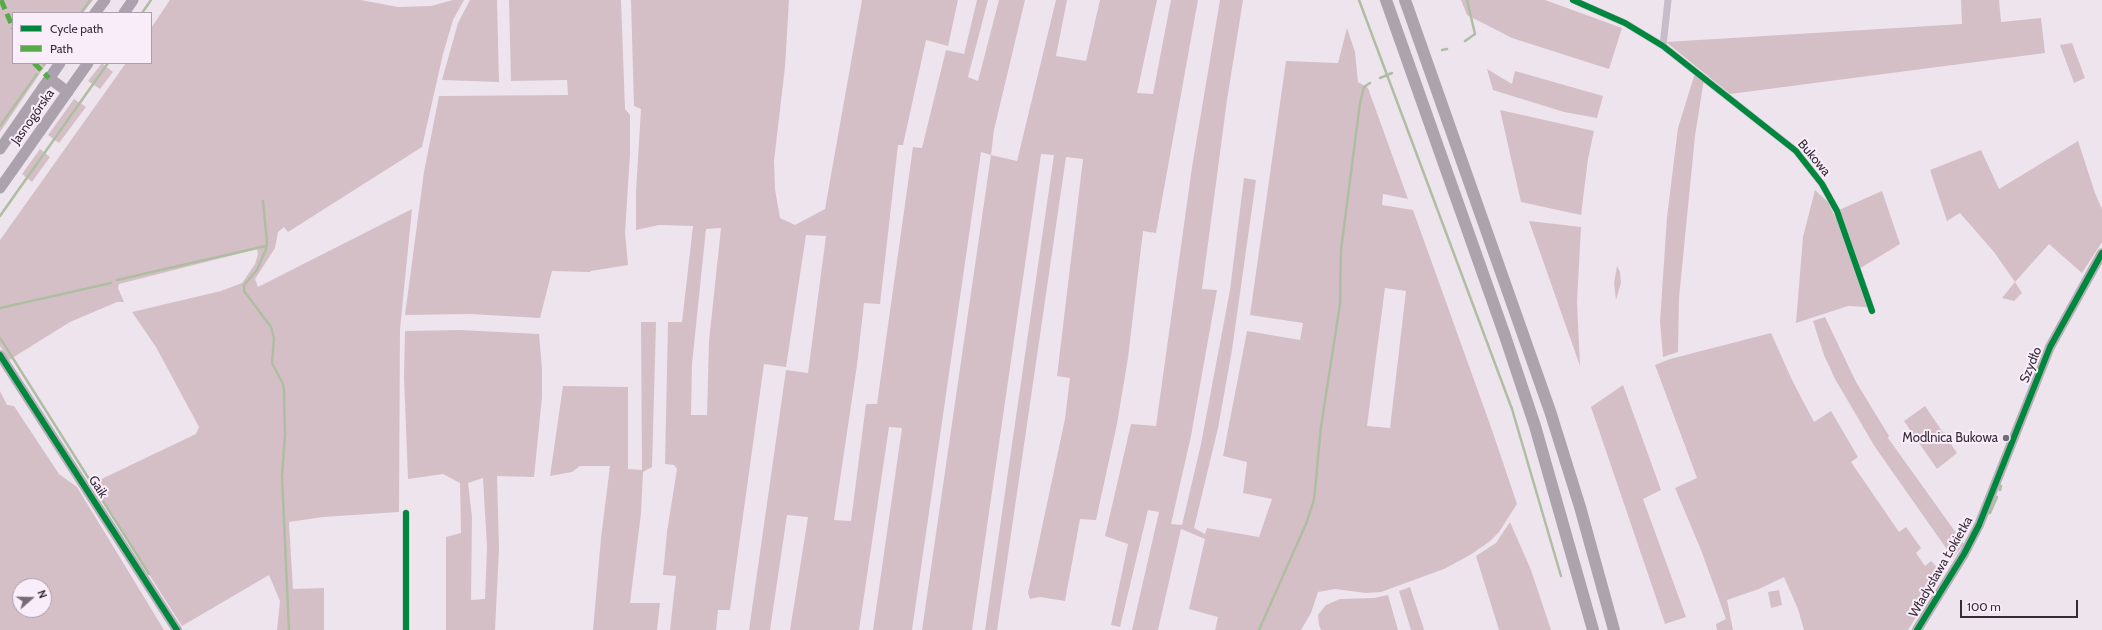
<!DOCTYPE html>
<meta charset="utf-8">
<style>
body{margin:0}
#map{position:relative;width:2102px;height:630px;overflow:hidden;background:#eee4ee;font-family:Cabin,sans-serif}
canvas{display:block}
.legend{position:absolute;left:12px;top:12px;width:140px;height:52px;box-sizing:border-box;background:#f9edf9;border:1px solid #ab9fac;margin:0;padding:5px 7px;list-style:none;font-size:12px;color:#362b38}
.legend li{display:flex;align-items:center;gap:8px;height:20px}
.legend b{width:20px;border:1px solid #ab9fac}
.north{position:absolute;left:12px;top:578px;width:40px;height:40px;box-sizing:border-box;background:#f9edf9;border:1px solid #ab9fac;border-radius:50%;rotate:70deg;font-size:11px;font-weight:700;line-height:16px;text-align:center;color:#362b38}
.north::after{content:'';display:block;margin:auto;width:14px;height:18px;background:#766c78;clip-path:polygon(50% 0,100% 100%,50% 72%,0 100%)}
.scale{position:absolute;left:1960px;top:600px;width:118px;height:18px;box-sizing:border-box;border:2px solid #362b38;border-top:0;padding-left:5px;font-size:12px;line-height:14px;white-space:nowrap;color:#362b38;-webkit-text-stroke:3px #f9edf9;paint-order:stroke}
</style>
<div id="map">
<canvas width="2102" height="630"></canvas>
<ul class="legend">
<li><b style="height:5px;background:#00873e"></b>Cycle path</li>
<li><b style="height:5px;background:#55ab46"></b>Path</li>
</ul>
<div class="north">N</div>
<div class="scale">100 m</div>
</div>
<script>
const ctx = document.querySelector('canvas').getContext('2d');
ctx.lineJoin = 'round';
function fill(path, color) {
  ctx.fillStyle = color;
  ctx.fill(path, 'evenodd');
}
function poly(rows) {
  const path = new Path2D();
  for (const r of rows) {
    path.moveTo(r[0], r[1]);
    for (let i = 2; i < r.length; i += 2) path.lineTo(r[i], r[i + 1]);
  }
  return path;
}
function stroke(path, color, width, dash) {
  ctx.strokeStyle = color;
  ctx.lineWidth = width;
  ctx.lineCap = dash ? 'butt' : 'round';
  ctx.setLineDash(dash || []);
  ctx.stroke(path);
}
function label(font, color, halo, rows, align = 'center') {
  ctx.font = font + ' Cabin,sans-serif';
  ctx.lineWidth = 4;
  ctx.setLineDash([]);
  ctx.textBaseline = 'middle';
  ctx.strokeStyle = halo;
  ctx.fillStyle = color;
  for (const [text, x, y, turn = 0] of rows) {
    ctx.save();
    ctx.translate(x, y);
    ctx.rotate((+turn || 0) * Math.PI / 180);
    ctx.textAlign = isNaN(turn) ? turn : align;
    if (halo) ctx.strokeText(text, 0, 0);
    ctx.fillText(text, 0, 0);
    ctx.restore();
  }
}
fill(poly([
 [0,0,93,0,83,13,13,13,13,63,47,63,0,132],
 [170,0,361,0,398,7,431,6,453,0,464,0,453,20,443,54,422,147,288,232,284,227,278,232,275,248,255,279,258,287,412,209,400,329,399,512,323,517,289,522,293,589,324,588,324,630,277,630,280,601,269,575,182,626,91,484,196,434,199,427,156,347,132,312,221,291,242,283,255,264,258,254,257,249,119,284,118,288,124,302,117,302,70,322,9,360,0,346,0,240,126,63,151,63,151,28],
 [470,0,497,0,499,82,442,80,458,23],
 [509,0,621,0,625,109,630,115,630,154,625,233,628,265,591,271,590,272,552,271,540,318,470,314,405,315,424,172,439,96,568,95,567,80,511,81],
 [631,0,789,0,785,67,774,161,775,189,780,218,795,225,825,209,862,0,958,0,948,46,926,40,903,145,898,145,880,304,864,303,857,365,834,520,851,521,866,404,877,404,913,147,922,148,946,50,964,54,977,0,988,0,968,77,978,81,999,0,1025,0,994,130,991,155,1017,161,1056,0,1067,0,1056,56,1086,61,1100,0,1157,0,1137,93,1153,94,1171,0,1198,0,1156,233,1143,231,1128,358,1117,424,1096,520,1080,519,1065,601,1040,597,1030,599,1028,593,1065,419,1070,378,1057,376,1083,159,1066,157,997,630,985,630,1054,155,1041,154,972,630,922,630,991,155,981,152,912,630,873,630,902,428,889,427,859,630,790,630,808,517,787,515,770,630,749,630,786,370,808,373,826,236,806,235,786,367,764,364,730,610,718,610,716,630,670,630,676,576,663,575,667,532,677,469,674,465,665,464,668,322,682,322,693,226,659,225,636,230,636,192,641,109,634,106],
 [721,228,709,341,707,415,691,415,692,364,706,229],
 [1220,0,1243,0,1227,100,1202,289,1217,290,1191,436,1171,524,1182,525,1201,444,1230,290,1244,178,1256,180,1232,350,1218,428,1194,528,1205,534,1207,528,1259,537,1272,499,1243,493,1247,462,1223,456,1247,331,1300,340,1303,323,1250,315,1286,61,1338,63,1347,28,1355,52,1358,82,1368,88,1408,199,1383,194,1382,205,1413,210,1492,430,1517,504,1499,532,1489,542,1470,555,1444,569,1381,592,1366,593,1335,589,1318,592,1311,613,1301,630,1215,630,1218,617,1189,609,1205,539,1181,529,1158,630,1132,630,1159,512,1148,510,1120,627,1111,625,1128,544,1105,536,1131,424,1156,426,1192,167],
 [1385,288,1406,291,1390,428,1367,426],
 [1461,0,1545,0,1622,28,1609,69,1512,38,1467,15],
 [1961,0,1999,0,2001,22,2041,18,2045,53,1730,94,1666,42,1962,24],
 [2072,43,2085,78,2074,83,2060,45],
 [102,63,113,72,100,89,88,81],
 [1487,69,1512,84,1515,71,1603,96,1597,118,1564,112,1493,90],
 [1695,73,1704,79,1695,136,1679,298,1678,352,1663,357,1660,322,1667,217,1678,128],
 [74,99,86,107,59,143,48,135],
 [1500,110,1594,131,1588,159,1581,215,1521,202],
 [2078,141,2095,193,2102,209,2102,242,2082,273,2049,244,2015,282,2022,293,2014,301,2002,298,2015,282,1994,252,1960,213,1947,221,1930,170,1981,150,1999,189],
 [40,149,50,157,32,182,22,174],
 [1815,190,1828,202,1837,221,1867,307,1848,306,1796,323,1803,237],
 [1882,191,1900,244,1859,269,1839,210],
 [1529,221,1581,227,1577,302,1580,366],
 [1617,266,1620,272,1621,283,1616,300,1614,283],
 [1825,317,1856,382,1889,436,1888,438,1964,544,1953,558,1875,447,1835,379,1824,355,1813,321],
 [641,322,656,322,652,467,643,472,641,513,630,603,660,603,657,630,593,630,601,538,610,466,580,466,572,472,550,476,563,386,628,387,628,469,642,470],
 [460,330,539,334,542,369,542,397,534,477,497,476,499,549,495,630,446,630,446,537,461,533,460,483,443,474,408,479,404,377,405,331],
 [483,478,487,547,485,599,471,600,472,517,468,483],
 [1771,333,1792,380,1814,422,1831,411,1858,457,1851,462,1899,532,1906,527,1921,548,1916,553,1925,566,1931,561,1943,574,1908,630,1804,630,1798,609,1784,577,1759,589,1727,600,1733,630,1717,630,1716,624,1726,619,1701,550,1675,488,1697,478,1655,365,1670,359],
 [1623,385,1661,490,1643,499,1686,617,1665,624,1591,407],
 [0,391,7,405,14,406,59,474,77,487,164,630,0,630],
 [20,586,44,586,44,610,20,610],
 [1925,406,1957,453,1937,469,1904,421],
 [1510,522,1531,570,1551,630,1499,630,1476,556,1496,543],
 [1410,587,1423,626,1424,630,1411,630,1399,591],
 [1779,590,1782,605,1771,608,1768,592],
 [1388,595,1398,630,1321,630,1319,625,1318,615,1326,605,1340,599,1374,598]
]), '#d5bfc6');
stroke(poly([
 [1359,0,1512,409,1561,576],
 [81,13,90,0],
 [142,13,151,0],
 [1465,41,1475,34,1467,0],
 [1442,50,1447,49],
 [44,65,45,63],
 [1380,78,1392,73],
 [0,126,37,74],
 [263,201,267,242,266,249,257,270,244,285,244,291,271,327,274,338,272,363,283,384,284,391,285,435,282,476,289,630],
 [0,216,108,63],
 [117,280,266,246],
 [0,308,111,283],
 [0,338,149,574],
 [2000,490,2001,486],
 [1990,513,1997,497],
 [1259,630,1306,524,1314,500,1321,427,1340,304,1341,250,1360,103,1364,87,1370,83]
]), '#afbea2', 2.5);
stroke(poly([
 [1573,0,1625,23,1663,46,1796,151,1822,184,1837,211,1872,311],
 [1663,46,1668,0],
 [406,513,406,630]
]), '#c7bdc8', 7);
stroke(poly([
 [0,355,177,630],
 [1917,630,1964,554,1979,525,2050,347,2102,253]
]), '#b8aeb8', 10);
stroke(poly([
 [95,13,105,0],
 [124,13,133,0],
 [49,78,68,92],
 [0,149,60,63],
 [0,188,88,63]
]), '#aca2ad', 11);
stroke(poly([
 [1386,0,1505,336,1535,426,1593,630],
 [1405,0,1550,411,1580,507,1614,630]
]), '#ada3ad', 12);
stroke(poly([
 [1,0,13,28],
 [34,63,49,78]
]), '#55ab46', 5, [10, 5]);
stroke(poly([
 [1573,0,1625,23,1663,46,1796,151,1822,184,1837,211,1872,311],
 [0,355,177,630],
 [406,513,406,630],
 [1917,630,1964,554,1979,525,2050,347,2102,253]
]), '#00873e', 6);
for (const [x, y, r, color] of [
 [2006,438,4,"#766c78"]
]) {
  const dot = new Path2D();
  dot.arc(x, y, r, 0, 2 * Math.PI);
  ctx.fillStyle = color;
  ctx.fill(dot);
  stroke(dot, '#f9edf9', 1.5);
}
label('13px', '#362b38', '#f9edf9', [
 ["Jasnogórska",33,117,-55],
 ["Bukowa",1814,158,50],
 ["Szydło",2031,365,-68],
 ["Gaik",98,487,57],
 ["Władysława Łokietka",1941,567,-60]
]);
label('13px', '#362b38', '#f9edf9', [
 ["Modlnica Bukowa",1998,438]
], 'right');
</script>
